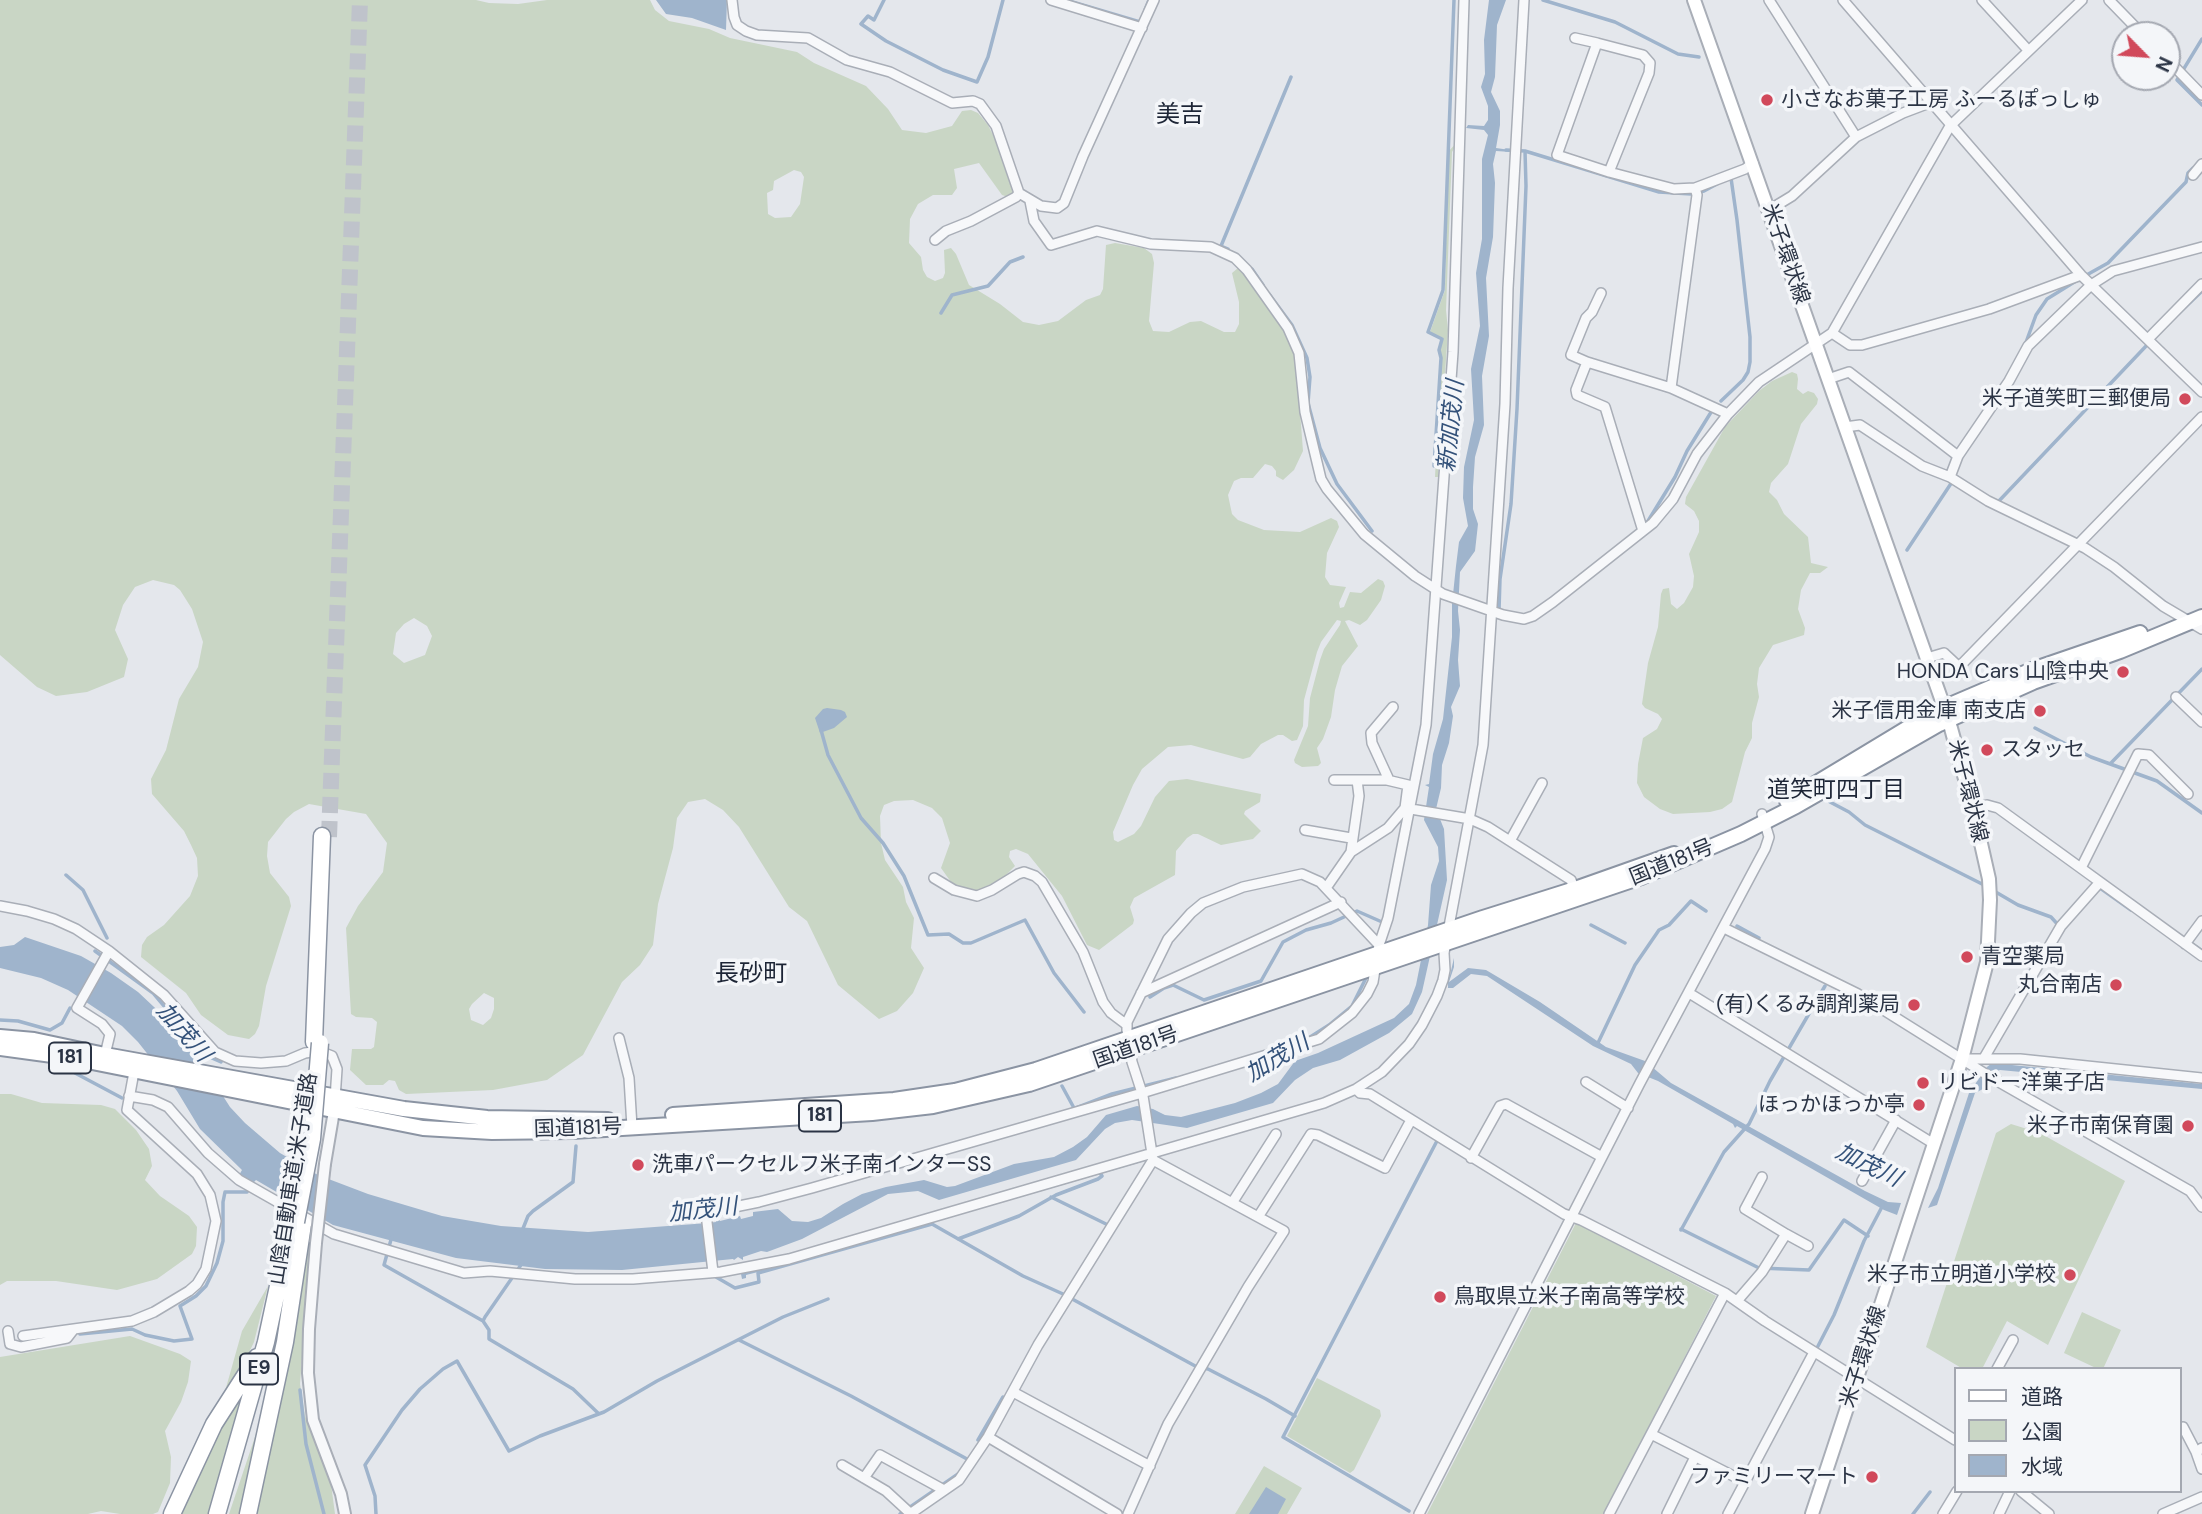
<!DOCTYPE html>
<meta charset="utf-8">
<style>
body{margin:0}
#map{position:relative;width:2202px;height:1514px;overflow:hidden;background:#e4e7ec;font-family:"DM Sans","Noto Sans JP",sans-serif}
canvas{display:block}
.legend{position:absolute;left:1954px;top:1367px;width:228px;height:126px;box-sizing:border-box;background:#f4f6f9;border:2px solid #a4a8b1;margin:0;padding:9px 12px;list-style:none;font-size:21px;color:#2b3445}
.legend li{display:flex;align-items:center;gap:14px;height:35px}
.legend b{width:35px;border:2px solid #a4a8b1}
.north{position:absolute;left:2111px;top:21px;width:70px;height:70px;box-sizing:border-box;background:#f4f6f9;border:2px solid #a4a8b1;border-radius:50%;rotate:115deg;font-size:19px;font-weight:700;line-height:28px;text-align:center;color:#2b3445}
.north::after{content:'';display:block;margin:auto;width:24px;height:32px;background:#d1495b;clip-path:polygon(50% 0,100% 100%,50% 72%,0 100%)}
</style>
<div id="map">
<canvas width="2202" height="1514"></canvas>
<ul class="legend">
<li><b style="height:9px;background:#fff"></b>道路</li>
<li><b style="height:19px;background:#c9d6c5"></b>公園</li>
<li><b style="height:19px;background:#9fb4cc"></b>水域</li>
</ul>
<div class="north">N</div>
</div>
<script>
const ctx = document.querySelector('canvas').getContext('2d');
ctx.lineJoin = 'round';
function fill(path, color) {
  ctx.fillStyle = color;
  ctx.fill(path, 'evenodd');
}
function poly(rows) {
  const path = new Path2D();
  for (const r of rows) {
    path.moveTo(r[0], r[1]);
    for (let i = 2; i < r.length; i += 2) path.lineTo(r[i], r[i + 1]);
  }
  return path;
}
function stroke(path, color, width, dash) {
  ctx.strokeStyle = color;
  ctx.lineWidth = width;
  ctx.lineCap = dash ? 'butt' : 'round';
  ctx.setLineDash(dash || []);
  ctx.stroke(path);
}
function label(font, color, halo, rows, align = 'center') {
  ctx.font = font + ' "DM Sans","Noto Sans JP",sans-serif';
  ctx.lineWidth = 7;
  ctx.setLineDash([]);
  ctx.textBaseline = 'middle';
  ctx.strokeStyle = halo;
  ctx.fillStyle = color;
  for (const [text, x, y, turn = 0] of rows) {
    ctx.save();
    ctx.translate(x, y);
    ctx.rotate((+turn || 0) * Math.PI / 180);
    ctx.textAlign = isNaN(turn) ? turn : align;
    if (halo) ctx.strokeText(text, 0, 0);
    ctx.fillText(text, 0, 0);
    ctx.restore();
  }
}
fill(poly([
 [0,0,476,0,489,3,518,4,547,0,650,0,655,10,669,21,709,29,730,38,797,52,814,63,866,86,888,109,902,130,926,133,952,126,962,111,971,110,978,113,988,125,996,141,1013,193,1008,197,1002,195,979,163,954,169,957,188,952,195,933,195,918,204,910,219,909,243,921,257,923,270,927,277,935,281,943,278,945,273,944,250,951,248,956,254,969,285,1000,304,1023,322,1039,325,1058,321,1086,300,1100,295,1103,289,1106,245,1115,243,1144,248,1152,254,1154,263,1149,321,1153,331,1169,332,1190,322,1201,321,1224,332,1235,332,1239,324,1239,302,1232,273,1238,268,1242,270,1290,339,1296,359,1303,451,1294,470,1283,480,1276,476,1276,471,1272,466,1265,464,1253,478,1241,478,1234,481,1228,495,1232,514,1238,520,1264,530,1300,532,1331,518,1337,521,1339,527,1327,553,1325,577,1330,585,1346,587,1339,603,1340,608,1344,607,1350,592,1361,593,1378,579,1383,581,1385,586,1381,600,1367,620,1360,625,1349,620,1345,621,1358,646,1342,666,1335,690,1331,717,1323,739,1317,748,1321,763,1318,766,1302,767,1295,763,1294,760,1308,726,1310,698,1320,660,1324,649,1340,625,1341,621,1337,620,1321,642,1317,652,1304,700,1303,726,1297,740,1292,741,1283,735,1278,735,1261,744,1250,757,1243,759,1191,745,1168,747,1142,769,1133,785,1113,832,1114,840,1118,842,1134,834,1141,826,1155,797,1169,781,1187,779,1261,794,1260,802,1245,811,1244,814,1261,831,1253,839,1221,845,1198,834,1193,834,1187,838,1176,851,1175,875,1134,898,1130,907,1134,920,1133,924,1099,950,1087,945,1062,896,1028,854,1016,849,1010,851,1009,857,1015,866,1002,879,979,890,964,890,951,882,941,868,950,843,942,818,932,808,913,800,894,801,884,805,880,816,881,843,885,860,903,887,906,902,914,918,911,948,924,968,913,993,897,1011,879,1019,838,985,807,921,789,907,739,827,723,810,705,799,688,802,677,818,673,848,658,904,653,945,640,965,622,982,583,1055,547,1080,493,1090,406,1094,399,1090,395,1081,389,1080,383,1085,366,1085,350,1070,352,1049,371,1049,374,1047,377,1022,372,1018,356,1017,351,1014,346,928,358,906,383,872,387,843,366,814,309,804,294,812,286,819,268,842,267,856,270,873,289,897,291,906,266,986,259,1026,255,1034,249,1039,228,1035,201,1015,186,993,141,957,142,945,147,937,164,925,190,896,198,876,197,858,191,845,184,831,152,794,151,779,166,750,179,699,198,667,203,642,192,609,180,590,174,585,153,580,135,587,123,605,115,630,128,659,124,677,87,692,56,696,37,687,0,655],
 [794,170,801,172,804,177,800,204,791,217,775,218,768,214,767,193,773,190,774,181],
 [414,618,427,626,432,636,425,655,404,663,393,654,396,633,404,624],
 [484,993,494,998,494,1009,491,1018,483,1025,471,1020,469,1009,472,1004],
 [1459,140,1452,152,1446,310,1448,330,1438,477,1435,477,1441,358,1439,350,1443,338,1430,332,1445,290,1448,152],
 [1792,372,1797,374,1798,379,1797,389,1803,394,1808,391,1814,393,1818,399,1817,404,1801,424,1788,464,1771,483,1769,492,1777,500,1784,514,1808,537,1811,563,1828,567,1820,573,1810,573,1801,590,1798,609,1805,628,1804,635,1773,645,1759,668,1757,684,1759,697,1752,723,1752,738,1745,752,1732,802,1722,809,1710,812,1673,814,1660,809,1644,797,1637,783,1638,764,1643,738,1657,729,1662,719,1658,714,1645,708,1642,704,1648,663,1658,627,1661,594,1663,589,1669,588,1671,604,1677,609,1684,603,1693,587,1694,576,1689,554,1699,532,1699,521,1694,511,1685,504,1686,497,1725,427,1759,391,1772,381],
 [0,1094,11,1094,42,1103,101,1105,115,1109,136,1130,149,1149,152,1166,145,1180,160,1196,189,1216,197,1227,196,1246,192,1254,157,1279,117,1290,56,1281,7,1281,0,1285],
 [2011,1124,2040,1133,2125,1181,2048,1345,2007,1321,1982,1369,1963,1369,1926,1347,1996,1133],
 [308,1222,312,1225,300,1384,305,1416,331,1484,335,1514,255,1514],
 [1576,1223,1716,1296,1604,1514,1427,1514],
 [268,1286,254,1342,236,1380,222,1402,242,1331],
 [2082,1312,2121,1330,2103,1369,2098,1369,2064,1353],
 [280,1331,243,1514,229,1514,260,1422],
 [130,1336,180,1354,191,1361,188,1382,181,1402,165,1431,171,1457,170,1483,158,1512,153,1514,120,1514,101,1511,88,1514,0,1514,0,1357],
 [1317,1378,1380,1410,1381,1416,1354,1470,1350,1473,1287,1436],
 [246,1387,211,1514,180,1514,223,1423],
 [1264,1466,1302,1488,1287,1514,1235,1514]
]), '#c9d6c5');
fill(poly([
 [656,0,727,0,726,30,692,18,666,14],
 [1489,0,1506,0,1497,25,1495,77,1491,92,1500,111,1500,125,1496,148,1510,150,1511,152,1496,151,1493,164,1495,183,1493,237,1486,278,1489,336,1482,376,1484,425,1475,457,1473,487,1473,509,1478,524,1475,551,1460,572,1458,611,1460,630,1458,660,1460,686,1451,707,1453,716,1449,743,1442,765,1441,788,1436,809,1444,829,1447,880,1422,992,1412,1014,1389,1033,1340,1060,1313,1068,1295,1080,1273,1103,1187,1128,1132,1120,1115,1123,1105,1129,1076,1160,939,1200,918,1191,888,1194,802,1239,767,1252,761,1251,743,1257,743,1260,738,1257,734,1260,733,1259,622,1270,545,1269,456,1258,333,1225,256,1180,250,1186,238,1177,242,1170,200,1129,177,1091,138,1042,122,1026,68,990,41,978,0,968,0,947,14,945,25,937,81,956,111,973,138,992,169,1021,198,1057,230,1107,245,1123,280,1153,318,1175,368,1194,442,1216,501,1226,588,1232,708,1223,716,1222,716,1215,720,1221,740,1216,741,1219,753,1216,753,1212,778,1209,792,1221,808,1222,821,1218,843,1204,862,1194,886,1187,924,1180,947,1187,955,1186,1014,1164,1054,1157,1073,1147,1087,1137,1106,1115,1137,1106,1153,1109,1165,1115,1181,1117,1235,1103,1261,1093,1278,1084,1295,1061,1318,1053,1394,1018,1409,1004,1416,985,1428,925,1431,885,1439,861,1438,847,1424,820,1429,787,1425,785,1429,784,1433,754,1443,719,1452,637,1452,604,1456,566,1459,542,1468,526,1463,498,1464,467,1474,420,1471,369,1480,326,1476,273,1482,239,1482,159,1488,135,1484,130,1466,128,1468,125,1484,126,1488,120,1488,106,1481,87,1485,74,1484,40],
 [827,708,841,710,845,712,847,717,834,728,820,733,815,718,823,709],
 [1454,958,1454,967,1449,982,1468,968,1486,970,1540,1002,1606,1047,1645,1061,1671,1083,1865,1191,1888,1202,1901,1203,1897,1215,1884,1210,1737,1126,1735,1128,1733,1124,1658,1081,1638,1073,1631,1064,1593,1046,1487,976,1471,974,1453,988,1448,988,1448,983,1441,992,1450,975],
 [1992,1063,2202,1084,2202,1089,2000,1070,1994,1072,1982,1086,1983,1089,1975,1093,1937,1205,1928,1208,1938,1188,1969,1093,1987,1067],
 [1144,1158,1145,1161,786,1265,746,1275,746,1278,742,1279,741,1274,738,1274],
 [1266,1487,1286,1499,1278,1514,1249,1514]
]), '#9fb4cc');
stroke(poly([
 [884,0,874,20,868,16,861,24,886,41,943,70,977,82,988,57,1003,0],
 [1066,0,1140,22],
 [1543,0,1615,22,1678,54,1699,57],
 [1145,10,1149,0],
 [2202,39,2177,80,2202,105],
 [1506,150,1525,151,1659,192,1691,194,1704,191,1717,184],
 [1228,249,1221,246,1291,77],
 [1252,269,1263,285],
 [2083,277,2108,263,2186,182,2188,173,2193,168],
 [1269,294,1292,325,1307,358,1310,377,1308,403,1320,448,1337,484,1372,531],
 [941,313,952,295,988,286,1010,262,1023,257],
 [2178,314,2202,291],
 [2025,345,2036,315,2047,299,2076,281],
 [1721,401,1743,380,1748,372,1750,362,1750,337,1737,220,1731,178],
 [1434,466,1441,358,1439,350,1442,339,1428,332,1443,290,1454,0],
 [1997,503,2148,344],
 [1642,526,1648,521,1675,477,1687,451,1713,409],
 [1907,550,1952,482],
 [1502,611,1499,610,1500,579,1511,504,1517,409,1526,186,1525,151],
 [2035,728,2091,757,2157,781,2202,813],
 [821,730,828,755,861,818,883,843,904,876,928,935,949,934,963,943,971,943,1025,920,1054,973,1084,1012],
 [2111,763,2202,669],
 [1830,802,1849,812,1865,825,1984,885],
 [66,875,83,890,107,938],
 [2098,890,2100,888,2131,910],
 [1994,891,2018,905,2051,917,2060,927],
 [1591,925,1625,943],
 [1737,926,1759,938],
 [2192,944,2202,951],
 [95,951,153,993,205,1055,221,1062],
 [1150,997,1164,988,1173,985,1204,1000,1261,981,1283,942,1306,930,1331,923,1357,911,1382,922],
 [0,1020,18,1021,50,1030,62,1023,70,1008],
 [1307,1039,1329,1025,1352,1006,1366,978],
 [1597,1045,1635,965,1659,930,1669,925,1691,901,1706,911],
 [75,1073,122,1098],
 [1062,1086,1074,1108],
 [1076,1108,1112,1094,1176,1078],
 [1051,1197,1106,1224],
 [1681,1229,1759,1268,1809,1270,1844,1220,1868,1236],
 [1681,1230,1724,1152,1749,1124,1770,1081,1825,986],
 [522,1231,528,1216,533,1211,573,1182,576,1146],
 [392,1236,384,1265,483,1321],
 [958,1239,1019,1216,1056,1195,1098,1179,1102,1176,1100,1173],
 [523,1262,485,1317,483,1321,489,1330,489,1339,573,1389,599,1414],
 [716,1277,735,1288,759,1282,758,1273,932,1224,1023,1276,1063,1294,1197,1367,1208,1369,1266,1399,1295,1416],
 [80,1334,132,1329,145,1335,174,1341,192,1339,180,1306,196,1296,206,1286,217,1263,223,1241,223,1202,225,1192,247,1192,249,1187],
 [739,1340,851,1396,967,1459],
 [1817,1348,1834,1315,1864,1241,1883,1205],
 [300,1390,306,1444,324,1514],
 [978,1440,1003,1397],
 [1409,1511,1283,1437,1439,1137],
 [376,1514,375,1496,365,1465,402,1410,420,1389,443,1369,457,1361,509,1451,540,1436,604,1412,657,1381,783,1317,828,1299],
 [900,1514,958,1474],
 [1913,1514,1930,1492]
]), '#9fb4cc', 3.5);
stroke(poly([
 [329,837,360,0]
]), '#bfc3cb', 16, [16, 8]);
const minor = poly([
 [732,0,734,17,737,25,746,31,757,35,808,38,847,60,890,72,952,103,973,101,980,104,996,126,1019,193,1041,206,1057,208,1064,203,1083,156,1154,0],
 [1051,0,1142,28],
 [1769,0,1856,137],
 [1843,0,2081,275,2202,392],
 [1982,0,2028,50],
 [2109,0,2143,35],
 [1575,38,1597,43],
 [2167,59,2202,95],
 [1609,172,1649,73,1650,63,1643,55,1597,43,1557,155,1609,172,1628,177,1674,189,1695,188],
 [2193,175,2202,164],
 [1030,201,1034,221,1051,245,1097,231,1151,244,1211,247,1235,258,1247,270,1288,328,1299,353,1305,412,1321,479,1327,489,1364,534,1415,576,1443,594,1503,615,1524,619,1533,616,1553,602,1653,523,1673,499,1697,454,1728,414,1759,382,1832,333,1950,126,2082,0],
 [1769,210,1792,196,1856,137,1903,113,1932,102],
 [935,240,946,231,971,221,1016,197,1019,193],
 [1601,293,1592,312,1586,318,1571,355,1587,362,1576,390,1577,395,1605,407,1643,531],
 [1832,333,1850,345,1862,345,1989,309,2081,275],
 [2148,339,2202,284],
 [1587,362,1671,388,1728,414],
 [1828,379,1849,372,1958,456],
 [1671,388,1697,195,1695,188,1745,169,1753,163],
 [1845,427,1860,425,1922,466,1950,477,1988,501,2085,548,2114,567,2163,606,2202,629],
 [1950,477,1958,456,2009,381,2028,346,2091,285,2113,271,2202,247],
 [1927,658,1944,653,1959,667,2202,417],
 [2176,697,2202,722],
 [1334,780,1387,780,1408,785,1405,808],
 [1389,780,1372,743,1371,733,1393,707],
 [1973,808,1987,805,1998,808,2202,956],
 [1305,830,1351,838],
 [1510,841,1542,783],
 [1351,852,1359,796,1357,780],
 [2081,868,2138,754,2149,755,2188,794],
 [934,878,954,890,977,896,992,890,1018,874,1024,872,1035,876,1042,882,1083,952,1103,1002,1111,1013,1127,1025],
 [1326,888,1351,852,1388,828,1405,808,1470,819,1488,827,1571,880,1576,894],
 [0,906,27,911,54,919,76,929,109,951,164,995,215,1052,235,1061,261,1063,286,1061,305,1053,319,1051,332,1056,337,1069,335,1099],
 [1724,928,1858,994,1992,1078,2190,1191,2202,1207],
 [2185,944,2202,921],
 [1141,993,1341,902],
 [1689,993,1934,1144],
 [619,1038,629,1078,632,1127],
 [1984,1058,2061,926,2100,882],
 [104,1059,110,1034,102,1024,77,1008,109,951],
 [1964,1059,2020,1059,2202,1078],
 [1586,1082,1628,1108],
 [1356,1089,1360,1093,1370,1094,1564,1214,1581,1220,1725,1293,1765,1321,1955,1440],
 [129,1096,153,1100,168,1107,208,1153,239,1180,334,1234,464,1273,490,1271,575,1279,633,1279,721,1272,789,1259,1324,1103,1356,1089,1382,1072,1409,1044,1422,1025,1437,996,1443,980,1445,970,1444,953,1483,745,1505,404,1508,288,1524,0],
 [1471,1158,1500,1106,1506,1104,1602,1157],
 [1862,1181,1896,1120],
 [1232,1203,1276,1134],
 [706,1214,713,1272],
 [1258,1217,1311,1134,1318,1135,1385,1168,1411,1120],
 [675,1219,759,1202,812,1188,1142,1093,1319,1039,1352,1013,1367,994,1373,982,1379,945,1388,918,1426,725,1453,352,1464,0],
 [1786,1234,1808,1246],
 [1737,1301,1762,1272,1786,1234,1745,1209,1762,1177],
 [8,1331,10,1344,21,1347,67,1338,74,1329],
 [23,1336,132,1321,154,1312,189,1291,197,1284,206,1269,216,1221,210,1195,197,1174,127,1110,134,1072],
 [1997,1369,2013,1340],
 [1013,1392,1150,1466],
 [2183,1427,2196,1452],
 [1651,1434,1745,1482],
 [988,1437,1117,1514],
 [2202,1448,2196,1452,2202,1469],
 [842,1465,886,1491,911,1514],
 [864,1478,880,1455,944,1490],
 [2021,1491,2049,1514],
 [910,1514,959,1480,988,1437,1038,1345,1153,1160,1143,1096,1132,1062,1127,1030,1127,1022,1168,939,1191,913,1203,903,1243,887,1302,874,1320,882,1379,945],
 [1128,1514,1168,1424,1248,1287,1284,1231,1153,1160],
 [1419,1514,1640,1083,1765,849,1769,837,1762,814],
 [1609,1514,1725,1293],
 [1667,1514,1695,1457],
 [1728,1514,1814,1352],
 [1943,1514,1957,1491],
 [1999,1514,2010,1491],
 [2163,1514,2202,1497]
]);
const tertiary = poly([
 [325,1164,334,1111],
 [316,1243,309,1329,308,1373,313,1420,341,1494,345,1514]
]);
const secondary = poly([
 [1694,0,1949,721,1973,808,1989,879,1990,900,1987,962,1962,1059,1812,1514]
]);
const trunk = poly([
 [1787,801,1936,711,2032,670,2140,633],
 [0,1037,34,1040,105,1055,404,1109,487,1118,608,1120],
 [0,1048,67,1057,423,1128,492,1132,572,1131,872,1113,933,1106,1029,1084,1641,877,1741,834,1796,806,1939,724,2033,682,2120,651,2202,617],
 [673,1115,894,1100,955,1091,1036,1070,1483,918,1575,889,1674,854]
]);
const motorway = poly([
 [314,1042,322,836],
 [172,1514,214,1424,257,1357],
 [217,1514,266,1342,292,1221],
 [248,1514,285,1342,303,1224]
]);
stroke(minor, '#a9aeb7', 12);
stroke(tertiary, '#a9aeb7', 14);
stroke(secondary, '#a9aeb7', 16);
stroke(trunk, '#8b94a3', 18);
stroke(motorway, '#8b94a3', 19);
stroke(minor, '#f7f8fa', 9);
stroke(tertiary, '#f7f8fa', 10);
stroke(secondary, '#fff', 12);
stroke(trunk, '#fff', 14);
stroke(motorway, '#fff', 16);
const tertiaryBridge = poly([
 [316,1243,325,1164]
]);
const motorwayBridge = poly([
 [296,1222,312,1139,320,1043]
]);
stroke(tertiaryBridge, '#a9aeb7', 14, []);
stroke(motorwayBridge, '#8b94a3', 19, []);
stroke(tertiaryBridge, '#f7f8fa', 10);
stroke(motorwayBridge, '#fff', 16);
for (const [x, y, r, color] of [
 [1767,100,7,"#d1495b"],
 [2185,399,7,"#d1495b"],
 [2123,672,7,"#d1495b"],
 [2040,711,7,"#d1495b"],
 [1987,750,7,"#d1495b"],
 [1967,957,7,"#d1495b"],
 [2116,985,7,"#d1495b"],
 [1914,1005,7,"#d1495b"],
 [1923,1083,7,"#d1495b"],
 [1919,1105,7,"#d1495b"],
 [2188,1126,7,"#d1495b"],
 [638,1165,7,"#d1495b"],
 [2070,1275,7,"#d1495b"],
 [1440,1297,7,"#d1495b"],
 [1872,1477,7,"#d1495b"]
]) {
  const dot = new Path2D();
  dot.arc(x, y, r, 0, 2 * Math.PI);
  ctx.fillStyle = color;
  ctx.fill(dot);
  stroke(dot, '#f4f6f9', 2.5);
}
for (const [x, y, w] of [
 [70,1058,42],
 [820,1116,42],
 [259,1369,38]
]) {
  const box = new Path2D();
  box.roundRect(x - w / 2, y - 15.5, w, 31, 5);
  ctx.fillStyle = '#f4f6f9';
  ctx.fill(box);
  stroke(box, '#2b3445', 2);
}
label('bold 19px', '#2b3445', null, [
 ["181",70,1058],
 ["181",820,1116],
 ["E9",259,1369]
]);
label('21px', '#2b3445', '#f4f6f9', [
 ["小さなお菓子工房 ふーるぽっしゅ",1781,100,"left"],
 ["米子道笑町三郵便局",2171,399],
 ["HONDA Cars 山陰中央",2109,672],
 ["米子信用金庫 南支店",2026,711],
 ["スタッセ",2001,750,"left"],
 ["青空薬局",1981,957,"left"],
 ["丸合南店",2102,985],
 ["(有)くるみ調剤薬局",1900,1005],
 ["リビドー洋菓子店",1937,1083,"left"],
 ["ほっかほっか亭",1905,1105],
 ["米子市南保育園",2174,1126],
 ["洗車パークセルフ米子南インターSS",652,1165,"left"],
 ["米子市立明道小学校",2056,1275],
 ["鳥取県立米子南高等学校",1454,1297,"left"],
 ["ファミリーマート",1858,1477]
], 'right');
label('21px', '#2b3445', '#f4f6f9', [
 ["米子環状線",1785,254,71],
 ["米子環状線",1967,791,76],
 ["国道181号",1672,863,-22],
 ["国道181号",1136,1048,-19],
 ["国道181号",578,1129,-2],
 ["山陰自動車道;米子道路",294,1179,-81],
 ["米子環状線",1864,1357,-72]
]);
label('italic 23px', '#34527a', '#f4f6f9', [
 ["新加茂川",1452,426,-84],
 ["加茂川",183,1033,49],
 ["加茂川",1278,1059,-31],
 ["加茂川",1868,1166,26],
 ["加茂川",703,1211,-6]
]);
label('23px', '#1d2536', '#f4f6f9', [
 ["道笑町四丁目",1836,791]
]);
label('24px', '#1d2536', '#f4f6f9', [
 ["美吉",1180,116],
 ["長砂町",751,975]
]);
</script>
